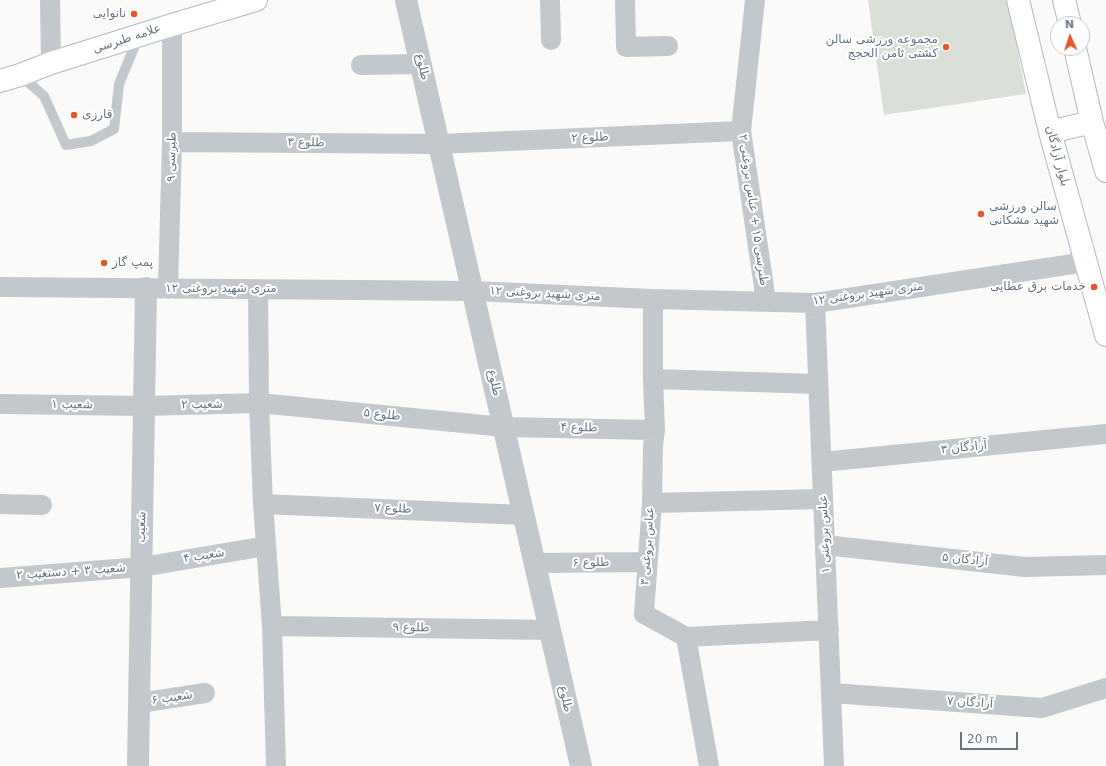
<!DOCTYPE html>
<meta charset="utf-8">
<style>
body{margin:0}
#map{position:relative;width:1106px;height:766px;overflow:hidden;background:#fafaf8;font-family:"DejaVu Sans",sans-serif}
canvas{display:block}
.north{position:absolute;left:1050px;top:16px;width:40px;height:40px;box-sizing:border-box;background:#fff;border:1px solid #c1c8cd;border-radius:50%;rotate:357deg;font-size:11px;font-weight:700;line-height:16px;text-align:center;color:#657683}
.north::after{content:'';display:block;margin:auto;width:14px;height:18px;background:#e4572e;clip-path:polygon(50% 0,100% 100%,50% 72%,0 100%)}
.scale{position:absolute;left:960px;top:732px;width:58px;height:18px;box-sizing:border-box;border:2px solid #657683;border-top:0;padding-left:5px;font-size:12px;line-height:14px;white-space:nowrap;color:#657683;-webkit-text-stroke:3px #fff;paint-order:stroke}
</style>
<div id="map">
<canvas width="1106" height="766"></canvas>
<div class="north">N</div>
<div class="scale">20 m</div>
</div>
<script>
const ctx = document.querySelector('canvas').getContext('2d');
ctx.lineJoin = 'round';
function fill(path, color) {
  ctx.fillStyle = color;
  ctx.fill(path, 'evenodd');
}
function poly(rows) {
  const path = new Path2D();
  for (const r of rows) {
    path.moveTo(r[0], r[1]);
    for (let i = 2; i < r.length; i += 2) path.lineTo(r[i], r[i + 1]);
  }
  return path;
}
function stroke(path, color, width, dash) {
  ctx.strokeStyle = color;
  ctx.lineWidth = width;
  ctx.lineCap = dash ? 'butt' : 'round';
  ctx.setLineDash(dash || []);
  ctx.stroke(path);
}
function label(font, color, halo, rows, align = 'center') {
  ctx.font = font + ' "DejaVu Sans",Vazirmatn,sans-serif';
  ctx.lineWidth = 4;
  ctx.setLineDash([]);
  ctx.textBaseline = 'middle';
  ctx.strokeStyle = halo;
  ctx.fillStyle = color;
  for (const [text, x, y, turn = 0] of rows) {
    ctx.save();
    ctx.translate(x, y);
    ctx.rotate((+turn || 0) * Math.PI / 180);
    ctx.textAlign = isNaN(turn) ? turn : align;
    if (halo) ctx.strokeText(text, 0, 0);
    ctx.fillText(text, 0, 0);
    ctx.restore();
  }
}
fill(poly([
 [868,0,1008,0,1026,94,884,115]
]), '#dadfd7');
const secondary = poly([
 [1018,0,1050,132,1106,335],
 [1064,0,1070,24],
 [1075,48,1092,122,1106,171],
 [0,81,20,75,51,63,172,25,256,0],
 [1050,132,1092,122]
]);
stroke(secondary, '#b3babf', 24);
stroke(poly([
 [20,75,44,96,66,145,91,141,114,129,119,84,138,38]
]), '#c3c8cc', 10);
stroke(poly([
 [50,0,51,63],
 [550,0,551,40],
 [625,0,626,47,668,46],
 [755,0,741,131,766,301],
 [361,65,421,64],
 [172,142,439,144,741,131],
 [0,287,473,291,653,299,815,303,1086,262],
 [168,289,172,142,172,25],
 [258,289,259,403,263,504,272,626,276,766],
 [653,299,653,379,655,430,653,446,652,503,644,614,686,637,709,766],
 [815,303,834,766],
 [653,379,818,384],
 [0,404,144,406,259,403,504,427,655,430],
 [822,462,1106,434],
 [652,503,823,499],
 [0,504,42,505],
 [263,504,523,515],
 [825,545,1025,567,1106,565],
 [535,563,647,562],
 [0,578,142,567,266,546],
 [272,626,550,630],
 [686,637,829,630],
 [831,693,1042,708,1106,688],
 [139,703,205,693]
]), '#c3c8cc', 20);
stroke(poly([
 [406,0,581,766],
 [138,766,146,288]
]), '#c3c8cc', 22);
stroke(secondary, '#fff', 22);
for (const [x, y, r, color] of [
 [134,14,4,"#e4572e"],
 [946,47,4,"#e4572e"],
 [74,115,4,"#e4572e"],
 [981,214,4,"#e4572e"],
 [104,263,4,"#e4572e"],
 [1094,287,4,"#e4572e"]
]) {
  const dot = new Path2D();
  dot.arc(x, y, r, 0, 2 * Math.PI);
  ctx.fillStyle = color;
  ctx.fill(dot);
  stroke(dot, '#fff', 1.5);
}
label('12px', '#657683', '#fff', [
 ["نانوایی",126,14],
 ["مجموعه ورزشی سالن",938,40],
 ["کشتی ثامن الحجج",938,54],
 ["قارزی",82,115,"left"],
 ["سالن ورزشی",989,207,"left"],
 ["شهید مشکانی",989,221,"left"],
 ["پمپ گاز",112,263,"left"],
 ["خدمات برق عطایی",1086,287]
], 'right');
label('12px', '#657683', '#fff', [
 ["علامه طبرسی",127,39,-18],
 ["طلوع",422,67,77],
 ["طلوع ۲",590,138,-3],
 ["طلوع ۳",306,143,1],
 ["بلوار آزادگان",1057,156,75],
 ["طبرسی ۹",172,157,-89],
 ["طبرسی ۱۵ + عباس بروغنی ۲",753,210,82],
 ["۱۲ متری شهید بروغنی",221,289],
 ["۱۲ متری شهید بروغنی",545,294,3],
 ["۱۲ متری شهید بروغنی",868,294,-8],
 ["طلوع",494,383,77],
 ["شعیب ۱",72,405,1],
 ["شعیب ۲",202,405,-1],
 ["طلوع ۵",382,415,6],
 ["طلوع ۴",579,428,1],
 ["آزادگان ۳",964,448,-6],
 ["طلوع ۷",393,509,2],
 ["شعیب",142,527,-89],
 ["عباس بروغنی ۱",825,534,-92],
 ["عباس بروغنی ۳",648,546,-86],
 ["شعیب ۴",204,556,-9],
 ["آزادگان ۵",965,560,6],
 ["طلوع ۶",591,563,-1],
 ["شعیب ۳ + دستغیب ۲",71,572,-4],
 ["طلوع ۹",411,628,1],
 ["شعیب ۶",172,698,-8],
 ["طلوع",565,699,77],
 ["آزادگان ۷",970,703,4]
]);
</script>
